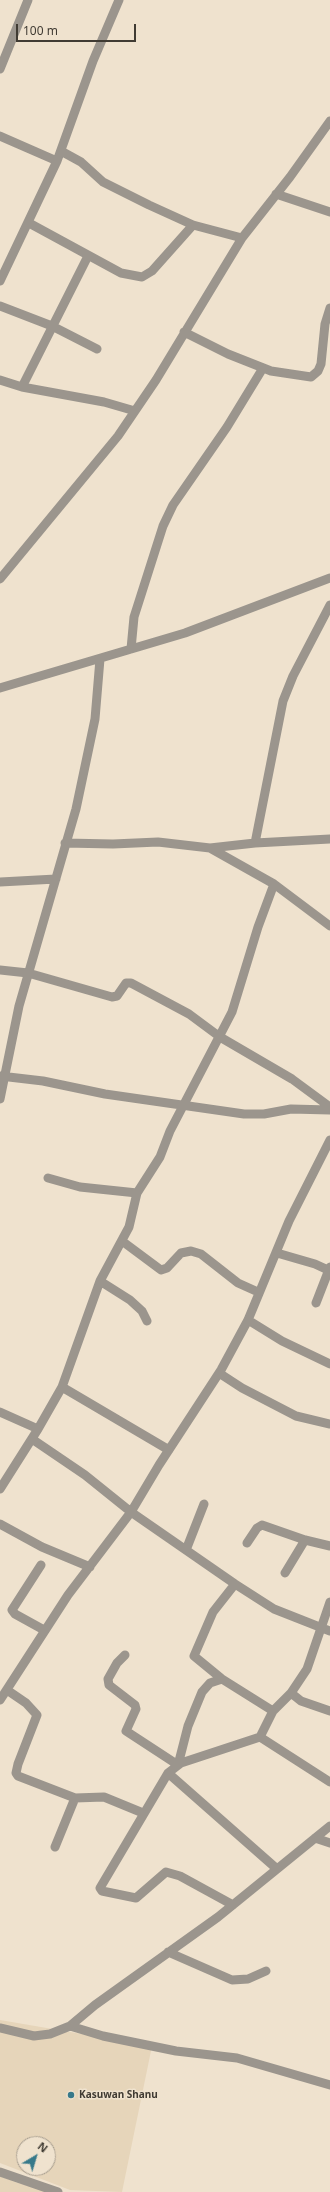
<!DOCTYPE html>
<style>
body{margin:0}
#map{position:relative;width:330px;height:2192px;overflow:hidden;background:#efe2ce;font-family:"Noto Sans",sans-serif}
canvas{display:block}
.north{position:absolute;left:16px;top:2136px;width:40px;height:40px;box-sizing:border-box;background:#efe2ce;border:1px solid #a99f90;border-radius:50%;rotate:38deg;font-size:11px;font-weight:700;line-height:16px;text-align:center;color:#403b33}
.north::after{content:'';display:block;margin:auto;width:14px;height:18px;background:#37798a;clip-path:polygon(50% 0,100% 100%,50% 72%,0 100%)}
.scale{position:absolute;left:16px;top:24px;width:120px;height:18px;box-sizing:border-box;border:2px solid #403b33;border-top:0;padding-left:5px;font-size:12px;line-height:14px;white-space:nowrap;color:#403b33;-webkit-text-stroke:3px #efe2ce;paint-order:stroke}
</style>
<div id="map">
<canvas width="330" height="2192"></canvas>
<div class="north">N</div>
<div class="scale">100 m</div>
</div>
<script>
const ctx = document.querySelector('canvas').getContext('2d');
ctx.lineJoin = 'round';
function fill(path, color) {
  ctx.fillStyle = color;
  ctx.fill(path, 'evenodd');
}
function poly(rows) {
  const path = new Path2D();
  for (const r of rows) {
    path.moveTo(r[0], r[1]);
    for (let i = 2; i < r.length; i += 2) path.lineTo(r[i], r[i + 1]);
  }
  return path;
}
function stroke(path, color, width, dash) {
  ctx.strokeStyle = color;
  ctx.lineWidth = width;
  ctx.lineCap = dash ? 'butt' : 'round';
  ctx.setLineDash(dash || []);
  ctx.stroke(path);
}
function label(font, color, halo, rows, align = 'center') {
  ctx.font = font + ' "Noto Sans",sans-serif';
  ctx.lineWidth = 3;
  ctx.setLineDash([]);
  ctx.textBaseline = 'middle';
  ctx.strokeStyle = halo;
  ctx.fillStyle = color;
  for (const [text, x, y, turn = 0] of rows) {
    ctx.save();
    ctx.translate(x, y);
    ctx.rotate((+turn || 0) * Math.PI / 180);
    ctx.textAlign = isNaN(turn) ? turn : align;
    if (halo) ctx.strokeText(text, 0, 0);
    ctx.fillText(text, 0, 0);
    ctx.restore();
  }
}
fill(poly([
 [0,2020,152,2046,122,2192,70,2190,0,2163],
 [24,2144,48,2144,48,2168,24,2168],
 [0,2176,15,2182,49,2192,0,2192]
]), '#e6d5ba');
stroke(poly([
 [0,69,28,0],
 [0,136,57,161],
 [61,151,81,162,103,182,149,205,193,225,242,238],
 [276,194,330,212],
 [29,223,121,273,142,277,152,271,193,225],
 [0,281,57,161,93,61,119,0],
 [0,306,52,326,97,349],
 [184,332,228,354,271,371,311,377,318,371,321,364,325,324,330,308],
 [0,380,22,387,104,402,135,411],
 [22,387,88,256],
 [0,579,118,436,156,380,242,238,290,177,330,121],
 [131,649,134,617,163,526,173,505,227,427,263,368],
 [0,688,185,633,330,578],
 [65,843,113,844,158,842,210,848,255,843,330,839],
 [255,843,283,701,293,676,330,605],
 [210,848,274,884,330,926],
 [0,882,56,879],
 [0,970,28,973,112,997,117,996,126,983,131,983,189,1014,220,1037,292,1079,330,1107],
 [0,1076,43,1081,105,1094,244,1114,264,1114,291,1109,330,1110],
 [0,1099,19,1006,76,809,95,719,100,659],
 [48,1178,80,1187,137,1193],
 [122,1241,161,1270,167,1268,181,1253,191,1251,201,1254,238,1283,258,1292],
 [277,1253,315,1264,330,1271],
 [100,1281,130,1300,142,1311,147,1321],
 [316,1303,330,1267],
 [248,1320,282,1341,330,1364],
 [219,1373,242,1388,296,1416,330,1424],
 [62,1387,169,1450],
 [0,1412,38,1429],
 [32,1439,85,1475,131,1512,235,1584,274,1609,330,1631],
 [0,1489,38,1429,62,1387,100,1281,129,1227,137,1193,160,1157,170,1131,232,1012,258,927,274,884],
 [0,1524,42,1547,90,1567],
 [247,1543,257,1528,262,1525,305,1540,330,1546],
 [186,1550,204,1504],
 [41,1565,12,1610,15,1614,44,1630],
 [285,1573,305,1540],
 [235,1584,213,1612,194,1656,222,1679,273,1711],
 [125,1655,117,1663,108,1679,109,1685,135,1705,136,1709,126,1731,178,1765,188,1726,202,1692,210,1683,222,1679],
 [7,1690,26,1703,37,1715,18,1764,16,1773,18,1776,75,1798,104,1797,143,1813],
 [291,1693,301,1701,330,1711],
 [0,1700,68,1595,131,1512,159,1465,221,1370,248,1320,289,1221,330,1140],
 [260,1737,330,1782],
 [168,1773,277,1869],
 [315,1838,330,1843],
 [55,1847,75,1798],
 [233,1905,180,1876,166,1872,136,1898,102,1891,100,1888,168,1773,181,1763,260,1737,273,1711,291,1693,307,1669,330,1602],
 [168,1952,232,1980,248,1979,266,1971],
 [70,2026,103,2036,176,2051,237,2058,330,2085],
 [0,2028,34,2036,50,2034,70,2026,95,2005,218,1917,330,1826],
 [0,2172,58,2192]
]), '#9b958d', 9);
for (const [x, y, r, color] of [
 [71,2095,4,"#37798a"]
]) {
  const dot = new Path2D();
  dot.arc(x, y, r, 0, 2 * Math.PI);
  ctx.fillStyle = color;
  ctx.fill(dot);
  stroke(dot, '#efe2ce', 1.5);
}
label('bold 10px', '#403b33', '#efe2ce', [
 ["Kasuwan Shanu",79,2095]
], 'left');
</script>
